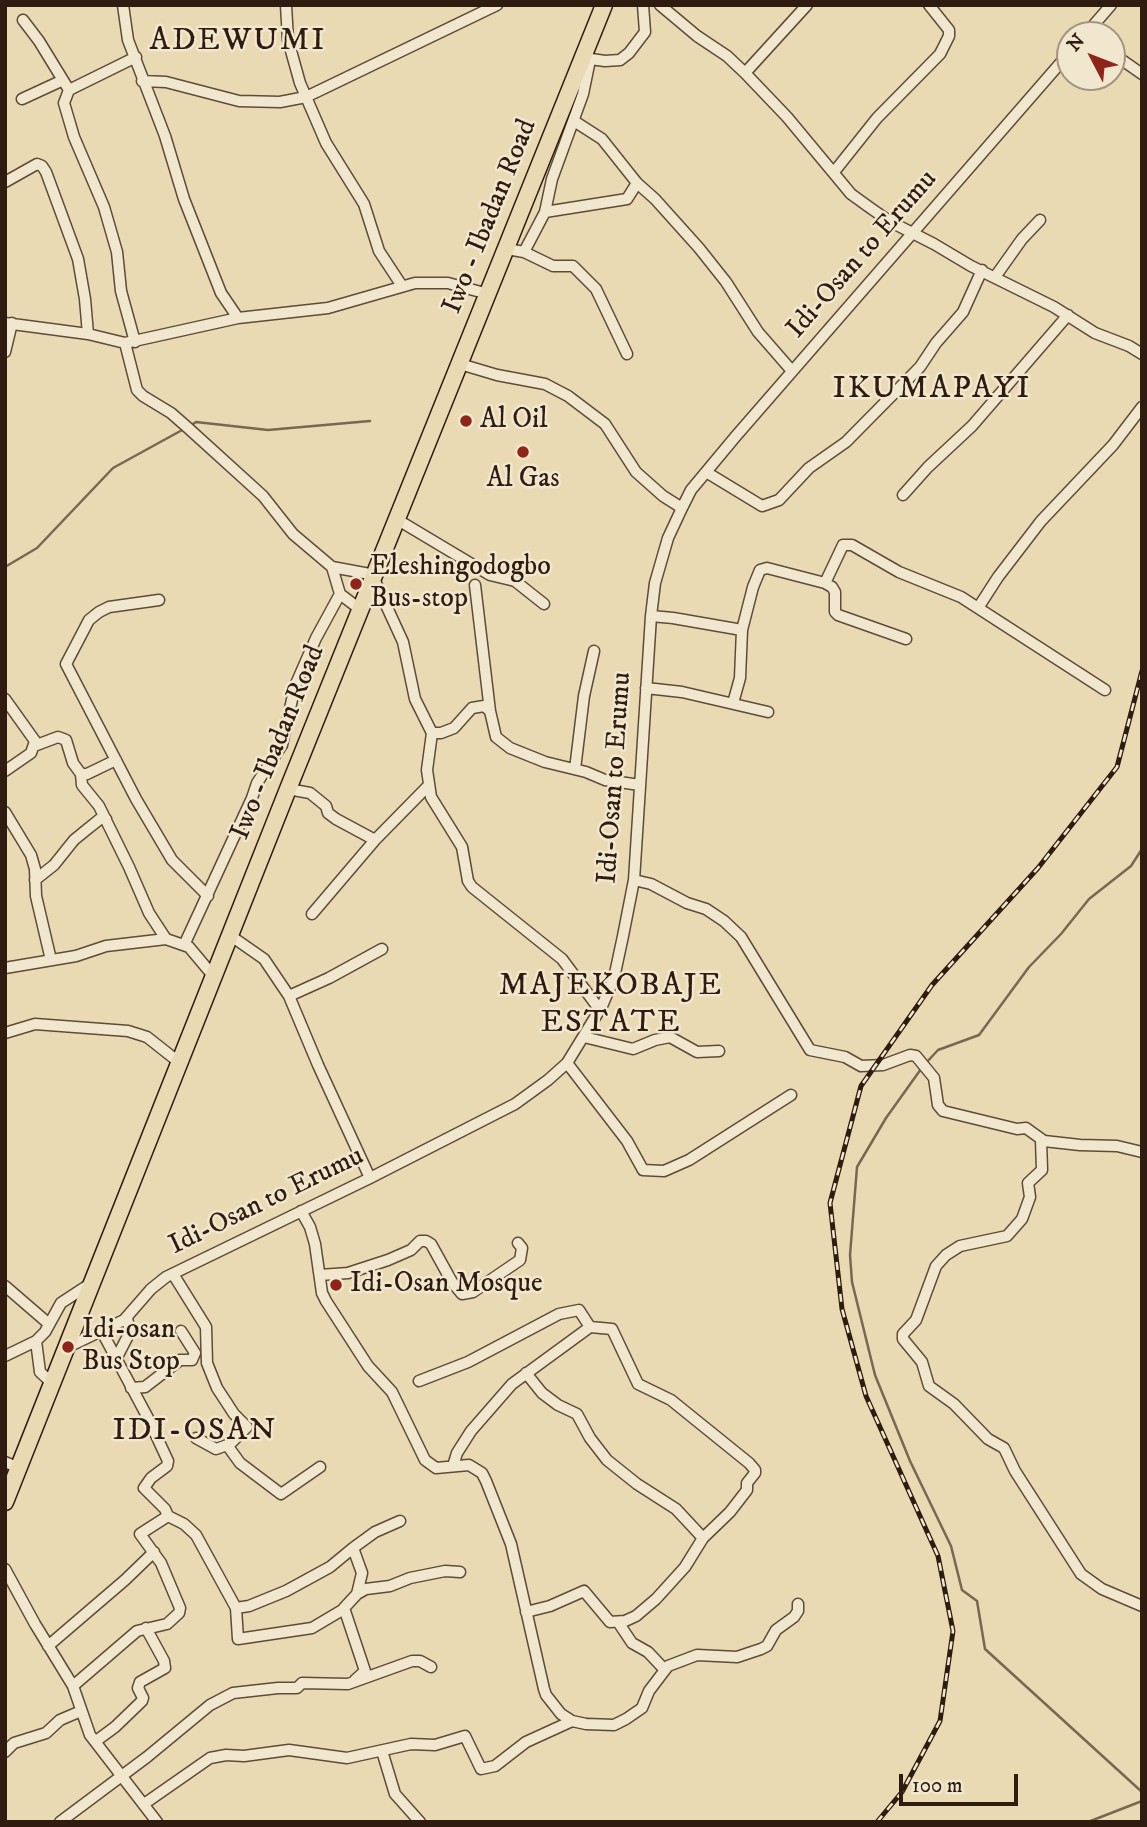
<!DOCTYPE html>
<style>
body{margin:0}
#map{position:relative;width:1147px;height:1827px;overflow:hidden;background:#e9dab3;font-family:"IM FELL DW Pica",serif}
canvas{display:block}
.frame{position:absolute;inset:0;border:7px solid #301b10;pointer-events:none}
.north{position:absolute;left:1056px;top:21px;width:70px;height:70px;box-sizing:border-box;background:#f1e7ce;border:2px solid #a49582;border-radius:50%;rotate:312deg;font-size:19px;font-weight:700;line-height:28px;text-align:center;color:#301b10}
.north::after{content:'';display:block;margin:auto;width:24px;height:32px;background:#8f2418;clip-path:polygon(50% 0,100% 100%,50% 72%,0 100%)}
.scale{position:absolute;left:899px;top:1774px;width:119px;height:32px;box-sizing:border-box;border:4px solid #301b10;border-top:0;padding-left:9px;font-size:21px;line-height:24px;white-space:nowrap;color:#301b10;-webkit-text-stroke:5px #f1e7ce;paint-order:stroke}
</style>
<div id="map">
<canvas width="1147" height="1827"></canvas>
<div class="frame"></div>
<div class="north">N</div>
<div class="scale">100 m</div>
</div>
<script>
const ctx = document.querySelector('canvas').getContext('2d');
ctx.lineJoin = 'round';
function poly(rows) {
  const path = new Path2D();
  for (const r of rows) {
    path.moveTo(r[0], r[1]);
    for (let i = 2; i < r.length; i += 2) path.lineTo(r[i], r[i + 1]);
  }
  return path;
}
function stroke(path, color, width, dash) {
  ctx.strokeStyle = color;
  ctx.lineWidth = width;
  ctx.lineCap = dash ? 'butt' : 'round';
  ctx.setLineDash(dash || []);
  ctx.stroke(path);
}
function label(font, color, halo, rows, align = 'center') {
  ctx.font = font + ' "IM FELL DW Pica",serif';
  ctx.lineWidth = 5;
  ctx.setLineDash([]);
  ctx.textBaseline = 'middle';
  ctx.strokeStyle = halo;
  ctx.fillStyle = color;
  for (const [text, x, y, turn = 0] of rows) {
    ctx.save();
    ctx.translate(x, y);
    ctx.rotate((+turn || 0) * Math.PI / 180);
    ctx.textAlign = isNaN(turn) ? turn : align;
    if (halo) ctx.strokeText(text, 0, 0);
    ctx.fillText(text, 0, 0);
    ctx.restore();
  }
}
stroke(poly([
 [190,426,196,422,268,430,370,421],
 [5,567,37,548,113,468,184,429],
 [925,1064,938,1050,979,1035,1029,967,1061,934,1089,899,1131,866,1142,849],
 [921,1069,886,1118,857,1167,850,1255,852,1282,875,1375,910,1461,951,1546,962,1590,977,1601,985,1649,1142,1792],
 [1088,1822,1142,1801]
]), '#796751', 2.5);
const minor = poly([
 [123,5,128,40,165,136,184,199,221,293,238,318],
 [286,5,288,40,300,83,326,143,364,204,379,251,402,286],
 [660,5,697,36,727,56,745,73,787,117,851,194,869,207,889,221,934,244,971,266,1054,307,1095,333,1129,346,1142,354],
 [23,20,39,41,69,90],
 [1085,35,1111,5],
 [1112,53,1142,74],
 [584,58,605,61,620,60,629,53,645,32,643,5],
 [745,73,807,5],
 [142,81,166,82,239,101,280,102,306,97,497,5],
 [22,99,61,81],
 [574,121,602,139,637,183,655,199,699,248,726,282,758,332,792,371],
 [834,172,877,118,940,54,949,36,949,30,929,5],
 [5,182,37,164,42,166,46,172,78,259,85,299,88,334],
 [545,212,627,199,637,183],
 [507,249,524,252,553,266,573,266,596,289,627,354],
 [524,252,545,212,552,179,583,94,590,60],
 [995,277,1022,239,1040,220],
 [5,323,88,334,125,343,238,318,328,308,415,283,448,283,488,294],
 [135,342,121,291,117,252,104,207,74,137,64,103,69,90,136,57],
 [125,343,137,390,143,396,171,413,187,427,263,496,293,534,332,567,375,575],
 [5,352,12,323],
 [460,364,497,375,545,384,568,396,605,424,636,472,663,496,682,508],
 [706,472,762,506,779,500,809,468,846,442,920,367,936,343,963,312,982,270],
 [903,495,928,467,972,426,1068,315],
 [398,520,490,575,515,581,544,604],
 [332,567,340,594,361,610],
 [374,579,403,642,415,699,432,733,427,770,431,797,462,847,468,881,472,887,562,959,600,1010],
 [825,583,843,545,852,545,899,572,961,597,1105,690],
 [475,585,490,711],
 [159,600,109,607,99,612,89,620,66,664,136,799,172,860,208,896],
 [978,608,998,577,1041,521,1113,445,1142,407],
 [651,616,673,618,742,630],
 [646,688,682,692,768,712],
 [5,699,35,741,31,753,5,771],
 [733,703,740,678,742,630,753,587,760,570,767,568,825,583,832,587,835,592,835,612,838,615,906,639],
 [432,733,441,733,454,728,472,708,484,706,490,711,496,737,510,748,545,762,586,772,605,780,640,785],
 [34,746,58,737,66,740,73,763,81,774,82,785,99,806,129,867,149,913,166,939],
 [575,769,584,696,594,651],
 [81,774,87,774,116,760],
 [288,789,310,793,326,806,328,813,336,819,375,840],
 [5,812,31,855,35,869,36,896,51,960],
 [35,880,54,865,74,840,85,831,100,819,106,819],
 [634,880,651,884,687,903,706,909,724,921,741,937,810,1050,845,1057,861,1066,883,1065,910,1055,916,1056,934,1078,938,1105,943,1111,1017,1129,1026,1128,1044,1141,1080,1145,1117,1146,1142,1152],
 [312,914,375,840,428,786],
 [231,936,264,959,289,996,318,1065,370,1178],
 [185,943,252,798,257,783,282,745,295,686,316,638,340,594],
 [5,968,76,956,106,946,166,939,189,947,215,978],
 [289,996,329,978,382,949],
 [5,1033,35,1024,128,1031,147,1037,180,1063],
 [584,1037,633,1049,655,1040,670,1037,697,1052,719,1051],
 [567,1063,627,1141,643,1170,664,1171,689,1160,791,1095],
 [1041,1140,1042,1170,1028,1183,1030,1197,1022,1219,1007,1236,960,1246,946,1255,936,1266,916,1320,903,1334,903,1339,922,1362,929,1386,954,1404,988,1439,1004,1448,1015,1471,1081,1574,1102,1589,1142,1606],
 [301,1211,310,1227,315,1244,322,1293,326,1301,368,1366,392,1392,425,1460,436,1468,469,1465,482,1473,486,1481,511,1544,544,1689,546,1695,561,1714,572,1721,586,1724,614,1725,626,1719,642,1708,649,1691,668,1666,697,1655,737,1657,761,1649,767,1646,776,1630,794,1617,798,1611,798,1604],
 [173,1274,206,1327,207,1363,217,1388,234,1414,247,1427,230,1444,216,1449,196,1438],
 [320,1275,348,1273,388,1260,411,1250,420,1241,426,1241,431,1244,452,1282,462,1294,473,1292,520,1260,522,1248,518,1243],
 [5,1286,49,1324],
 [101,1330,148,1418,168,1461,167,1466,151,1478,144,1488,165,1509,168,1516,184,1524,196,1535,236,1608,249,1606,286,1591,330,1567,353,1548],
 [36,1341,40,1372,53,1384],
 [68,1347,124,1320,151,1289,166,1277,370,1178,515,1104,548,1080,567,1063,602,1006,614,978,623,936,634,880,651,616,655,583,668,538,682,508,691,490,736,436,1070,52],
 [5,1356,36,1341,45,1332,61,1303,90,1284],
 [116,1359,130,1332,127,1318],
 [526,1373,542,1393,558,1405,577,1414,590,1438,607,1460,637,1484,676,1509,703,1538],
 [419,1381,468,1362,559,1314,579,1310,590,1327,512,1384,471,1431,457,1453,453,1466],
 [131,1388,145,1387,180,1360,192,1360,195,1353,181,1331],
 [227,1445,240,1463,281,1494,320,1467],
 [5,1462,19,1468],
 [5,1569,35,1624,73,1686,90,1735,157,1822],
 [357,1594,366,1589,390,1586,410,1578,445,1571,460,1572],
 [236,1608,238,1639,312,1628,344,1609],
 [526,1612,550,1606,584,1591,610,1622,625,1621,636,1616,656,1599,685,1567,703,1538,730,1512,747,1490,747,1483,755,1473,755,1470,749,1463,671,1400,638,1384,612,1329,590,1327],
 [618,1622,632,1643,648,1652,664,1669],
 [48,1646,125,1580,154,1552],
 [355,1680,365,1671,344,1608,357,1594,362,1573,353,1548,375,1532,400,1521],
 [73,1686,137,1631,167,1624,179,1613,180,1608,161,1563,140,1534,168,1516],
 [96,1741,115,1727,142,1701,143,1698,138,1688,140,1682,165,1668,164,1661,146,1628],
 [382,1751,395,1794,420,1822],
 [5,1752,14,1743,46,1733,60,1720,81,1711],
 [144,1804,210,1758,226,1755,244,1756,289,1750,347,1758,411,1744,435,1745,465,1736,481,1769,495,1766,526,1742,572,1721],
 [60,1822,147,1757,210,1705,233,1693,278,1688,297,1688,302,1683,348,1684,412,1661,420,1661,431,1667]
]);
const primary = poly([
 [5,1502,288,789,604,5]
]);
stroke(minor, '#5e4b39', 13);
stroke(primary, '#301b10', 19);
stroke(minor, '#f1e7ce', 10);
stroke(primary, '#e9dab3', 16);
const rail = poly([
 [877,1822,902,1792,940,1721,953,1631,938,1556,866,1396,842,1309,830,1203,861,1086,932,985,1038,868,1117,767,1142,671]
]);
stroke(rail, '#301b10', 5);
stroke(rail, '#f1e7ce', 2.5, [8]);
for (const [x, y, r, color] of [
 [466,421,7,"#8f2418"],
 [523,452,7,"#8f2418"],
 [356,584,7,"#8f2418"],
 [336,1285,7,"#8f2418"],
 [68,1347,7,"#8f2418"]
]) {
  const dot = new Path2D();
  dot.arc(x, y, r, 0, 2 * Math.PI);
  ctx.fillStyle = color;
  ctx.fill(dot);
  stroke(dot, '#f1e7ce', 2.5);
}
label('28px', '#301b10', '#f1e7ce', [
 ["Iwo - Ibadan Road",491,217,-68],
 ["Idi-Osan to Erumu",863,255,-49],
 ["Iwo - Ibadan Road",279,743,-68],
 ["Idi-Osan to Erumu",616,778,-86],
 ["Idi-Osan to Erumu",267,1202,-26]
]);
label('28px', '#301b10', '#f1e7ce', [
 ["Al Oil",480,421],
 ["Al Gas",523,480,"center"],
 ["Eleshingodogbo",370,568],
 ["Bus-stop",370,600],
 ["Idi-Osan Mosque",350,1285],
 ["Idi-osan",82,1331],
 ["Bus Stop",82,1363]
], 'left');
ctx.letterSpacing = '2px';
label('32px', '#301b10', '#f1e7ce', [
 ["ADEWUMI",238,42],
 ["IKUMAPAYI",932,390],
 ["MAJEKOBAJE",611,987],
 ["ESTATE",611,1024],
 ["IDI-OSAN",195,1432]
]);
ctx.letterSpacing = '0px';
</script>
